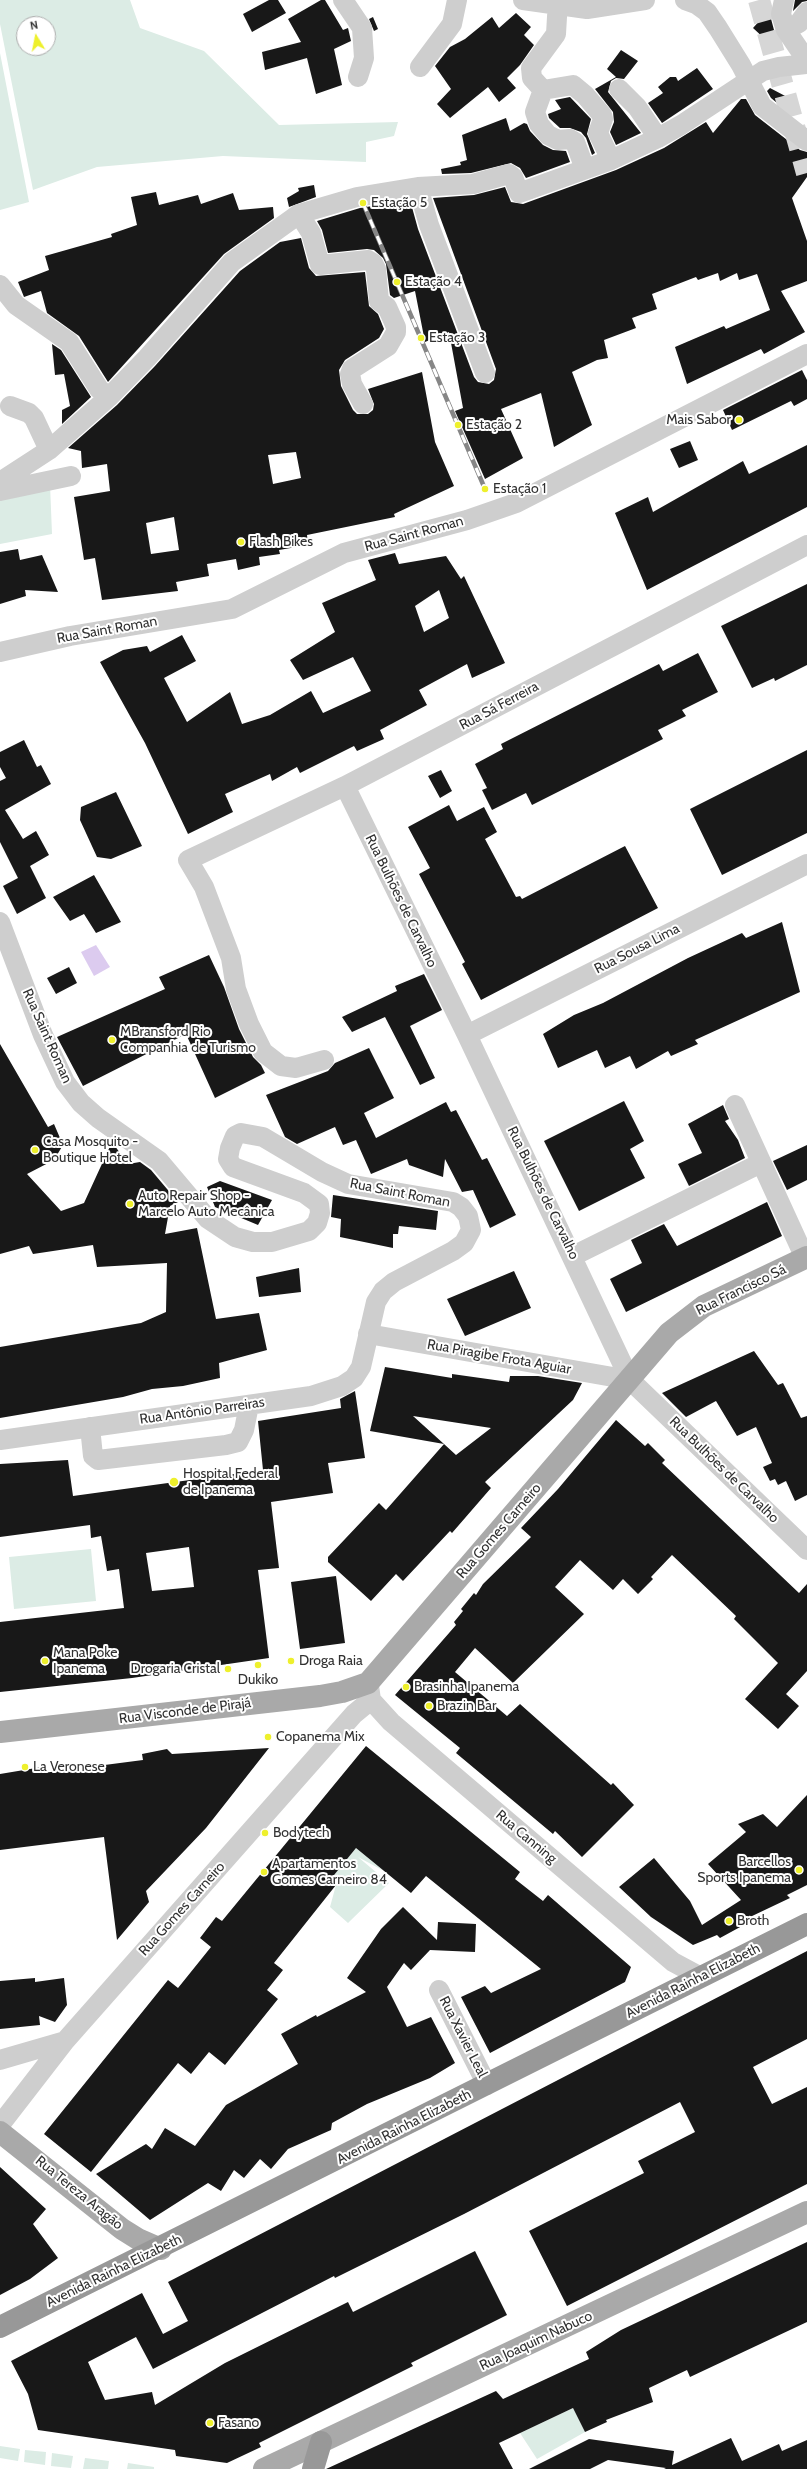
<!DOCTYPE html>
<meta charset="utf-8">
<style>
body{margin:0}
#map{position:relative;width:807px;height:2469px;overflow:hidden;background:#fff;font-family:Cabin,sans-serif}
canvas{display:block}
.north{position:absolute;left:16px;top:16px;width:40px;height:40px;box-sizing:border-box;background:#fff;border:1px solid #adadad;border-radius:50%;rotate:350deg;font-size:11px;font-weight:700;line-height:16px;text-align:center;color:#313131}
.north::after{content:'';display:block;margin:auto;width:14px;height:18px;background:#eef02c;clip-path:polygon(50% 0,100% 100%,50% 72%,0 100%)}
</style>
<div id="map">
<canvas width="807" height="2469"></canvas>
<div class="north">N</div>
</div>
<script>
const ctx = document.querySelector('canvas').getContext('2d');
ctx.lineJoin = 'round';
function fill(path, color) {
  ctx.fillStyle = color;
  ctx.fill(path, 'evenodd');
}
function poly(rows) {
  const path = new Path2D();
  for (const r of rows) {
    path.moveTo(r[0], r[1]);
    for (let i = 2; i < r.length; i += 2) path.lineTo(r[i], r[i + 1]);
  }
  return path;
}
function stroke(path, color, width, dash) {
  ctx.strokeStyle = color;
  ctx.lineWidth = width;
  ctx.lineCap = dash ? 'butt' : 'round';
  ctx.setLineDash(dash || []);
  ctx.stroke(path);
}
function label(font, color, halo, rows, align = 'center') {
  ctx.font = font + ' Cabin,sans-serif';
  ctx.lineWidth = 4;
  ctx.setLineDash([]);
  ctx.textBaseline = 'middle';
  ctx.strokeStyle = halo;
  ctx.fillStyle = color;
  for (const [text, x, y, turn = 0] of rows) {
    ctx.save();
    ctx.translate(x, y);
    ctx.rotate((+turn || 0) * Math.PI / 180);
    ctx.textAlign = isNaN(turn) ? turn : align;
    if (halo) ctx.strokeText(text, 0, 0);
    ctx.fillText(text, 0, 0);
    ctx.restore();
  }
}
fill(poly([
 [0,0,130,0,140,28,204,51,279,125,398,122,394,136,366,142,366,162,223,156,97,167,33,190,0,24],
 [24,24,48,24,48,48,24,48],
 [0,53,29,202,0,210],
 [50,484,52,534,0,544,0,495],
 [91,1549,96,1601,14,1609,9,1557],
 [356,1848,384,1871,358,1857,389,1883,348,1923,330,1907,336,1885,330,1880],
 [573,2408,585,2432,537,2459,520,2433],
 [0,2446,20,2449,18,2461,0,2458],
 [25,2450,46,2452,45,2465,24,2462],
 [52,2453,73,2456,71,2468,51,2466],
 [85,2458,109,2461,108,2469,83,2469],
 [128,2463,154,2467,154,2469,127,2469]
]), '#dcece5');
fill(poly([
 [96,945,110,967,94,976,81,952]
]), '#dccbef');
fill(poly([
 [269,0,278,0,286,13,252,32,243,14],
 [321,0,325,0,343,30,348,28,351,41,334,49,342,85,316,94,307,58,265,70,262,52,301,42,288,19],
 [795,0,807,0,807,1,802,2,793,11],
 [516,13,531,27,524,35,534,45,520,65,507,78,516,88,499,102,488,87,450,118,437,104,451,89,435,66,450,47,465,39,492,17,499,28],
 [755,14,770,15,774,30,766,40,753,28,762,18],
 [373,17,378,29,374,31,369,19],
 [621,50,638,61,624,79,616,78,611,81,608,92,641,133,616,145,610,132,614,122,613,112,595,89,616,77,607,69],
 [697,68,713,89,662,123,648,103,663,93,658,87,670,77,676,77,678,81],
 [770,88,789,98,783,108,771,98,767,91],
 [570,97,591,119,587,134,595,153,592,155,586,138,581,132,570,128,560,128,549,118,548,114,561,109,555,100],
 [741,99,746,99,755,115,800,150,807,152,807,177,792,198,807,241,807,281,781,291,805,332,764,354,761,349,687,384,675,347,724,326,726,329,770,310,757,274,739,280,737,273,720,281,718,273,698,280,696,277,652,294,657,309,632,318,636,328,604,340,608,358,597,360,572,372,592,425,554,447,541,393,501,409,523,458,485,479,455,411,463,408,449,332,425,342,415,291,394,298,390,295,386,264,383,258,374,250,367,249,328,253,322,230,317,221,360,208,410,200,418,229,474,377,478,382,489,384,494,380,496,369,433,198,474,195,505,187,511,202,523,204,616,170,664,148,706,122,713,133],
 [506,118,510,131,524,123,527,124,530,131,543,145,553,150,566,151,570,162,526,178,520,168,511,163,471,173,442,174,441,169,461,165,460,162,467,160,462,135],
 [314,185,316,197,289,207,287,198,299,191,298,188],
 [156,192,159,205,198,195,201,204,233,193,239,210,273,207,274,218,224,254,108,382,79,336,47,313,41,291,24,297,18,282,49,270,45,256,112,237,111,234,137,225,131,197],
 [301,238,309,268,316,276,365,272,369,306,378,314,384,329,379,338,345,360,339,370,341,386,353,410,357,414,368,414,373,410,374,404,368,389,422,372,435,442,454,486,394,514,395,517,307,535,308,545,279,550,280,554,259,557,260,565,238,570,236,559,207,564,209,576,176,582,178,591,102,600,95,558,84,560,74,497,110,491,107,464,82,468,81,451,68,448,117,405,155,366,240,271,280,242],
 [296,452,301,478,273,484,268,455],
 [174,517,179,550,151,554,146,523],
 [52,344,61,350,91,397,62,424,62,410,70,406,64,374,55,375],
 [802,370,807,380,807,399,794,406,791,401,732,430,723,410],
 [690,441,698,460,679,468,670,449],
 [807,445,807,507,647,590,615,513,648,497,653,512,743,461,749,474],
 [18,549,20,560,42,555,58,592,25,590,26,596,0,604,0,552],
 [395,553,399,564,446,556,461,579,464,576,505,663,472,678,467,664,419,690,427,705,380,730,384,739,357,751,354,746,300,773,297,767,272,781,270,774,225,794,233,812,188,834,145,743,100,662,123,650,147,646,150,652,182,635,196,661,164,678,187,722,230,692,242,724,270,715,311,691,323,713,371,691,353,657,303,680,290,660,335,632,322,603,376,580,368,560],
 [439,590,449,618,424,632,415,606],
 [807,584,807,665,775,681,774,678,752,688,721,626],
 [698,653,718,692,682,710,686,716,658,730,663,739,532,805,526,793,492,810,482,790,487,788,475,764,503,749,501,744,659,664,663,671],
 [24,740,37,767,41,765,51,784,5,810,23,839,36,831,49,855,30,866,46,898,17,914,3,886,18,878,0,842,0,781,6,778,0,767,0,752],
 [807,750,807,833,722,875,690,809],
 [441,770,452,791,440,798,428,776],
 [116,792,142,846,111,859,97,857,80,820,81,807],
 [449,805,457,821,484,807,497,832,485,839,516,897,520,896,522,899,625,846,658,908,481,1000,462,964,465,962,419,874,430,868,408,827],
 [94,875,121,922,96,933,84,914,70,921,53,897],
 [782,922,800,992,695,1040,698,1044,671,1056,668,1051,636,1069,630,1056,605,1068,597,1050,558,1068,543,1034,574,1015,603,1003,688,958,742,933,746,938],
 [209,955,224,987,239,1029,253,1057,261,1065,265,1073,215,1098,186,1034,83,1086,57,1037,165,989,159,977],
 [69,967,77,983,56,994,47,978],
 [424,974,442,1010,410,1026,435,1078,420,1085,385,1017,352,1032,342,1017,397,991,395,986],
 [0,1044,48,1127,54,1124,63,1145,54,1160,27,1174,61,1211,84,1203,112,1142,128,1164,140,1162,151,1170,178,1202,170,1206,165,1234,197,1228,216,1319,259,1313,267,1350,219,1363,220,1378,183,1386,152,1389,123,1397,0,1418,0,1347,141,1323,166,1312,167,1263,97,1267,93,1245,33,1254,29,1246,0,1254],
 [369,1048,394,1098,364,1113,376,1138,446,1102,451,1112,456,1110,482,1160,487,1158,516,1215,490,1228,473,1190,462,1192,445,1159,443,1177,409,1165,407,1159,371,1174,356,1140,343,1145,335,1127,297,1144,285,1137,266,1095,328,1071,335,1063],
 [624,1101,644,1141,630,1149,645,1178,579,1211,544,1141],
 [723,1105,729,1119,725,1121,738,1140,745,1158,689,1186,678,1164,702,1153,688,1124],
 [807,1145,807,1180,787,1190,773,1161],
 [220,1181,272,1200,258,1225,215,1207,207,1187],
 [333,1195,438,1211,436,1230,399,1226,398,1234,393,1234,393,1248,340,1237,341,1219,331,1217],
 [767,1202,782,1236,626,1312,610,1279,642,1263,631,1240,664,1224,677,1246],
 [299,1268,301,1292,259,1297,256,1277],
 [514,1271,531,1308,465,1336,447,1299],
 [754,1351,778,1385,783,1383,801,1418,807,1416,807,1495,795,1501,786,1481,778,1485,775,1479,770,1481,763,1467,772,1463,756,1427,737,1436,716,1401,686,1417,662,1393],
 [385,1367,452,1378,452,1374,509,1382,510,1376,538,1376,582,1383,573,1400,485,1482,491,1488,452,1533,450,1531,403,1581,396,1574,371,1601,328,1562,328,1557,379,1503,386,1510,444,1444,456,1455,491,1428,413,1416,444,1444,370,1431],
 [355,1391,365,1458,328,1463,333,1493,271,1502,279,1568,258,1570,269,1658,132,1678,0,1692,0,1622,124,1608,119,1569,107,1571,101,1536,91,1538,90,1525,0,1537,0,1464,68,1460,73,1496,263,1470,258,1421,341,1408,340,1399],
 [189,1547,194,1587,152,1591,146,1553],
 [616,1420,645,1446,648,1443,665,1460,662,1463,799,1593,807,1584,807,1671,786,1694,799,1706,778,1729,745,1699,778,1663,734,1619,736,1616,672,1555,651,1577,653,1579,638,1594,623,1579,613,1590,580,1560,555,1587,584,1614,513,1683,475,1648,455,1672,507,1716,520,1704,611,1785,613,1783,634,1805,582,1857,555,1831,553,1834,456,1753,460,1748,395,1695,456,1625,454,1622,463,1611,461,1609,474,1593,476,1595,483,1584,531,1537,521,1528,558,1489],
 [336,1576,345,1643,300,1649,291,1582],
 [366,1746,520,1872,515,1879,543,1901,548,1895,631,1967,625,1982,490,2053,461,1997,485,1986,491,1993,541,1969,426,1876,411,1893,356,1848,330,1880,336,1885,274,1963,283,1970,267,1990,278,1999,225,2065,209,2052,191,2074,178,2063,91,2172,44,2134,168,1980,178,1988,211,1947,200,1938,216,1917,222,1921],
 [269,1748,206,1828,146,1891,149,1902,117,1940,104,1837,0,1850,0,1774,42,1767,43,1773,143,1760,142,1754,167,1749,172,1754],
 [807,1795,807,1885,787,1895,790,1898,750,1917,753,1920,720,1938,717,1935,693,1945,651,1917,619,1887,654,1858,690,1901,702,1925,741,1900,708,1864,746,1832,738,1824,763,1814,777,1827],
 [403,1907,437,1940,438,1922,476,1924,475,1952,430,1950,411,1970,404,1963,387,1987,407,2027,431,2017,455,2063,430,2078,367,2104,332,2123,331,2130,288,2149,271,2169,260,2159,244,2178,234,2170,221,2191,208,2183,150,2220,96,2174,146,2144,152,2149,165,2128,195,2146,226,2105,298,2064,281,2034,316,2015,317,2017,366,1992,347,1978,381,1929],
 [807,1951,807,2039,753,2067,772,2104,807,2087,807,2184,567,2306,529,2231,644,2173,638,2161,695,2132,680,2102,464,2214,335,2278,334,2276,153,2369,136,2337,88,2362,105,2400,152,2392,155,2405,225,2363,348,2302,353,2312,475,2251,507,2315,411,2363,413,2366,259,2443,261,2447,227,2463,176,2456,175,2450,38,2430,28,2394,11,2361,142,2293,163,2334,188,2321,168,2282],
 [35,1978,35,1982,64,1978,67,2005,55,2022,39,2016,40,2025,0,2029,0,1981],
 [0,2167,46,2209,33,2224,58,2258,30,2279,0,2295],
 [807,2242,807,2322,690,2377,687,2370,649,2388,653,2402,606,2420,607,2422,585,2432,573,2408,499,2443,513,2469,326,2469,496,2391,503,2399,589,2359,586,2352,621,2330],
 [731,2438,742,2461,779,2444,782,2451,807,2440,807,2469,664,2469,666,2468,608,2460,590,2469,529,2469,589,2439,674,2451,672,2465]
]), '#181818');
stroke(poly([
 [759,0,807,173]
]), '#d6d6d6', 22, [22, 11]);
stroke(poly([
 [343,0,362,28,364,58,358,77],
 [523,0,587,9,645,0],
 [558,0,556,34,531,68,532,78,543,90,535,112,539,124,548,135,558,140,570,139,575,142,585,169],
 [685,0,696,4,707,12,718,28,741,65,762,106,807,141],
 [784,0,781,14,786,30,807,61],
 [786,30,799,23,807,12],
 [420,67,452,24,457,0],
 [619,89,637,107,658,138],
 [543,90,573,85,585,95,602,115,603,119,598,133,611,160],
 [418,187,429,225,485,373],
 [299,214,311,233,320,265,368,260,373,263,376,269,379,301,387,307,396,327,396,332,388,346,352,369,350,374,352,384,363,404],
 [0,285,16,305,69,342,99,389,109,397],
 [10,406,29,413,34,418,49,450],
 [0,482,49,450,109,397,147,358,232,262,299,214,357,197,418,187,473,184,509,174,513,177,519,193,611,160,658,138,681,125,763,71,779,67,807,64],
 [0,491,71,476],
 [0,652,70,636,232,609,344,553,467,520,516,503,807,354],
 [345,786,467,1035,630,1380,807,1550],
 [0,922,43,1035,65,1082,81,1103,98,1118,159,1161,208,1219,235,1237,253,1242,272,1242,309,1231,317,1223,320,1213,319,1204,304,1193,233,1167,228,1159,230,1148,235,1136,241,1133,263,1137,322,1172,348,1184,453,1202,461,1207,468,1216,471,1230,464,1243,453,1251,394,1282,383,1291,376,1302,361,1367,354,1378,342,1386,311,1396,0,1440],
 [467,1035,807,864],
 [324,1060,296,1068,281,1066,263,1052,249,1024,236,989,231,958,204,887,188,860,345,786,807,545],
 [735,1105,805,1258],
 [573,1256,761,1163],
 [368,1334,630,1380],
 [90,1427,93,1456,98,1460,226,1445,238,1442,244,1430,249,1405],
 [369,1686,371,1700,391,1722,673,1962,701,1977],
 [439,1990,487,2085],
 [0,2060,65,2041],
 [0,2125,65,2041,354,1714,371,1700]
]), '#cecece', 20);
stroke(poly([
 [0,1732,320,1696,342,1692,368,1683,669,1333,704,1306,807,1257],
 [0,2132,122,2229,138,2239,161,2249],
 [264,2469,807,2212]
]), '#a9a9a9', 22);
stroke(poly([
 [0,2327,807,1924],
 [313,2469,321,2442]
]), '#989898', 22);
const rail = poly([
 [363,203,485,489]
]);
stroke(rail, '#868686', 4.5);
stroke(rail, '#fff', 3, [9]);
for (const [x, y, r, color] of [
 [363,203,4,"#eef02c"],
 [397,282,4,"#eef02c"],
 [421,338,4,"#eef02c"],
 [739,420,4,"#eef02c"],
 [458,425,4,"#eef02c"],
 [485,489,4,"#eef02c"],
 [241,542,4,"#eef02c"],
 [112,1040,4,"#eef02c"],
 [35,1150,4,"#eef02c"],
 [130,1204,4,"#eef02c"],
 [174,1482,5,"#eef02c"],
 [45,1661,4,"#eef02c"],
 [291,1661,4,"#eef02c"],
 [258,1665,4,"#eef02c"],
 [228,1669,4,"#eef02c"],
 [406,1687,4,"#eef02c"],
 [429,1706,4,"#eef02c"],
 [268,1737,4,"#eef02c"],
 [25,1767,4,"#eef02c"],
 [265,1833,4,"#eef02c"],
 [799,1870,4,"#eef02c"],
 [264,1872,4,"#eef02c"],
 [729,1921,4,"#eef02c"],
 [210,2423,4,"#eef02c"]
]) {
  const dot = new Path2D();
  dot.arc(x, y, r, 0, 2 * Math.PI);
  ctx.fillStyle = color;
  ctx.fill(dot);
  stroke(dot, '#fff', 1.5);
}
label('14px', '#313131', '#fff', [
 ["Estação 5",371,203],
 ["Estação 4",405,282],
 ["Estação 3",429,338],
 ["Mais Sabor",731,420,"right"],
 ["Estação 2",466,425],
 ["Estação 1",493,489],
 ["Flash Bikes",249,542],
 ["MBransford Rio",120,1032],
 ["Companhia de Turismo",120,1048],
 ["Casa Mosquito -",43,1142],
 ["Boutique Hotel",43,1158],
 ["Auto Repair Shop -",138,1196],
 ["Marcelo Auto Mecânica",138,1212],
 ["Hospital Federal",183,1474],
 ["de Ipanema",183,1490],
 ["Mana Poke",53,1653],
 ["Ipanema",53,1669],
 ["Droga Raia",299,1661],
 ["Drogaria Cristal",220,1669,"right"],
 ["Dukiko",258,1680,"center"],
 ["Brasinha Ipanema",414,1687],
 ["Brazin Bar",437,1706],
 ["Copanema Mix",276,1737],
 ["La Veronese",33,1767],
 ["Bodytech",273,1833],
 ["Barcellos",791,1862,"right"],
 ["Sports Ipanema",791,1878,"right"],
 ["Apartamentos",272,1864],
 ["Gomes Carneiro 84",272,1880],
 ["Broth",737,1921],
 ["Fasano",218,2423]
], 'left');
label('14px', '#313131', '#fff', [
 ["Rua Saint Roman",414,534,-15],
 ["Rua Saint Roman",107,630,-10],
 ["Rua Sá Ferreira",499,706,-28],
 ["Rua Bulhões de Carvalho",401,901,64],
 ["Rua Sousa Lima",637,949,-27],
 ["Rua Saint Roman",47,1036,66],
 ["Rua Saint Roman",400,1193,11],
 ["Rua Bulhões de Carvalho",543,1193,64],
 ["Rua Francisco Sá",741,1290,-26],
 ["Rua Piragibe Frota Aguiar",499,1357,10],
 ["Rua Antônio Parreiras",202,1411,-8],
 ["Rua Bulhões de Carvalho",724,1470,44],
 ["Rua Gomes Carneiro",499,1531,-49],
 ["Rua Visconde de Pirajá",185,1711,-7],
 ["Rua Canning",526,1837,40],
 ["Rua Gomes Carneiro",182,1909,-48],
 ["Avenida Rainha Elizabeth",693,1981,-27],
 ["Rua Xavier Leal",463,2037,63],
 ["Avenida Rainha Elizabeth",404,2127,-27],
 ["Rua Tereza Aragão",79,2193,39],
 ["Avenida Rainha Elizabeth",114,2271,-26],
 ["Rua Joaquim Nabuco",536,2341,-25]
]);
</script>
